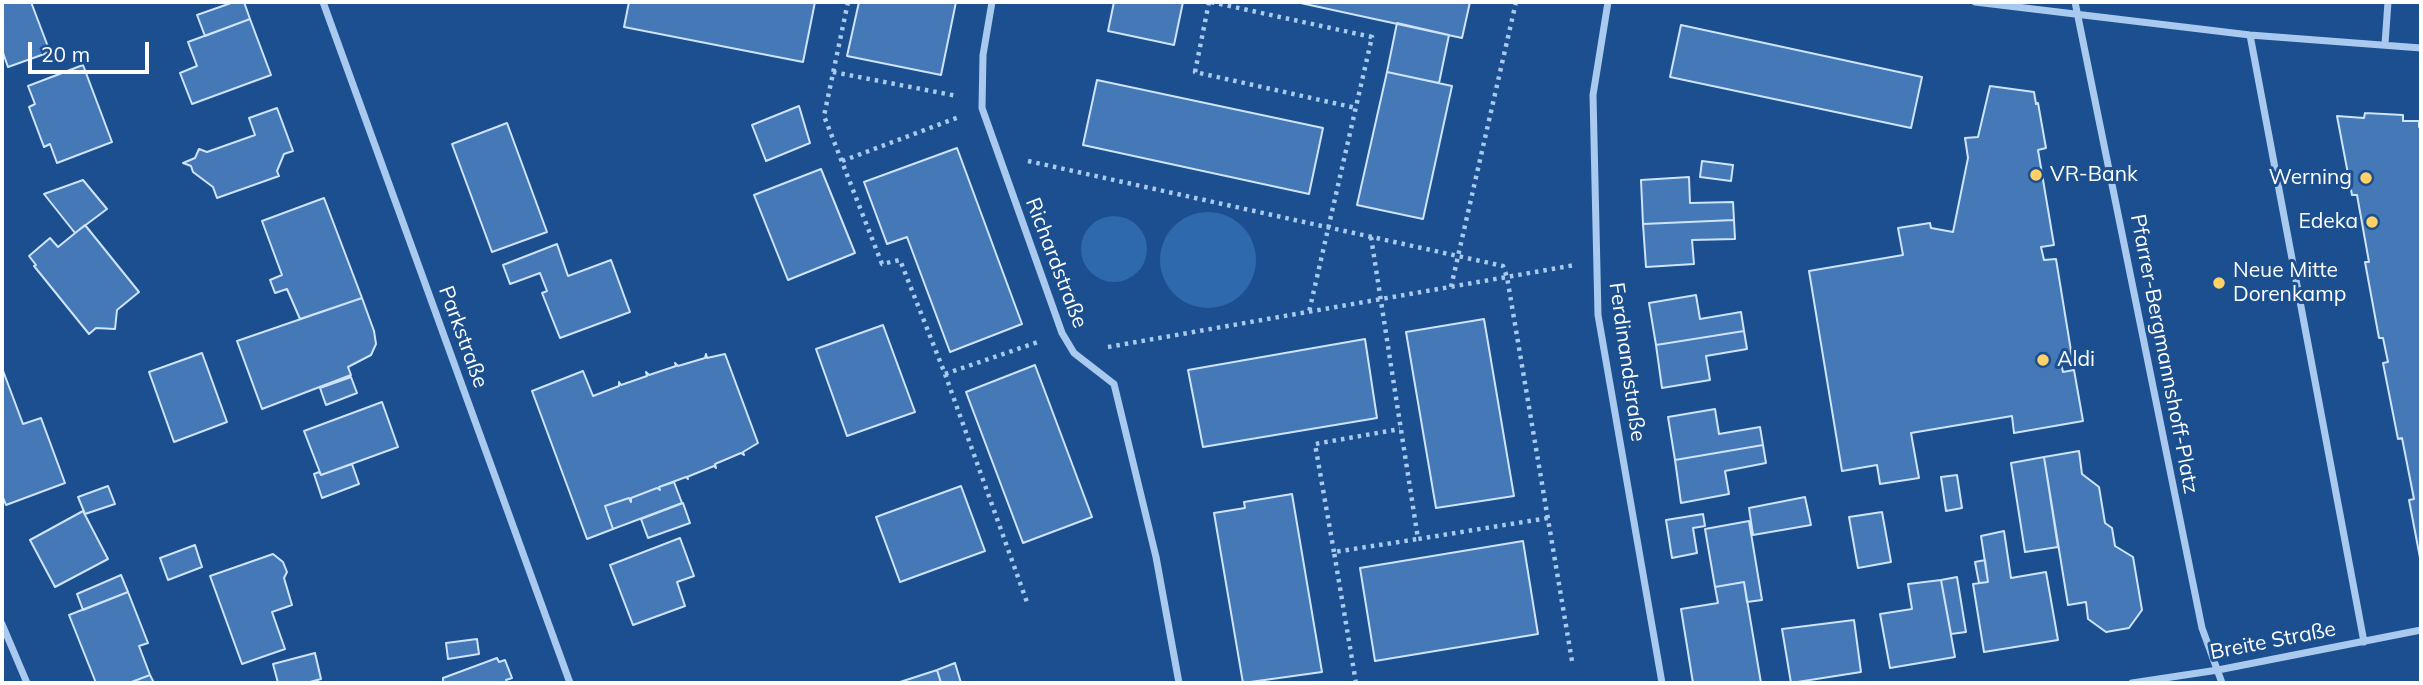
<!DOCTYPE html>
<meta charset="utf-8">
<style>
body{margin:0}
#map{position:relative;width:2423px;height:685px;overflow:hidden;background:#1b4f8f;font-family:Mulish,sans-serif}
canvas{display:block}
.frame{position:absolute;inset:0;border:4px solid #fff;pointer-events:none}
.scale{position:absolute;left:28px;top:42px;width:121px;height:32px;box-sizing:border-box;border:4px solid #fff;border-top:0;padding-left:9px;font-size:21px;line-height:24px;white-space:nowrap;color:#fff;-webkit-text-stroke:5px #1b4f8f;paint-order:stroke}
</style>
<div id="map">
<canvas width="2423" height="685"></canvas>
<div class="frame"></div>
<div class="scale">20 m</div>
</div>
<script>
const ctx = document.querySelector('canvas').getContext('2d');
ctx.lineJoin = 'round';
function fill(path, color) {
  ctx.fillStyle = color;
  ctx.fill(path, 'evenodd');
}
function poly(rows) {
  const path = new Path2D();
  for (const r of rows) {
    if (r.length === 3) {
      path.moveTo(r[0] + r[2], r[1]);
      path.arc(r[0], r[1], r[2], 0, 2 * Math.PI);
      continue;
    }
    path.moveTo(r[0], r[1]);
    for (let i = 2; i < r.length; i += 2) path.lineTo(r[i], r[i + 1]);
  }
  return path;
}
function stroke(path, color, width, dash) {
  ctx.strokeStyle = color;
  ctx.lineWidth = width;
  ctx.lineCap = dash ? 'butt' : 'round';
  ctx.setLineDash(dash || []);
  ctx.stroke(path);
}
function label(font, color, halo, rows, align = 'center') {
  ctx.font = font + ' Mulish,sans-serif';
  ctx.lineWidth = 6;
  ctx.setLineDash([]);
  ctx.textBaseline = 'middle';
  ctx.strokeStyle = halo;
  ctx.fillStyle = color;
  for (const [text, x, y, turn = 0] of rows) {
    ctx.save();
    ctx.translate(x, y);
    ctx.rotate((+turn || 0) * Math.PI / 180);
    ctx.textAlign = isNaN(turn) ? turn : align;
    if (halo) ctx.strokeText(text, 0, 0);
    ctx.fillText(text, 0, 0);
    ctx.restore();
  }
}
fill(poly([
 [1208,260,48],
 [1114,249,33]
]), '#2e69ad');
const building = poly([
 [2,2,31,2,50,52,8,67,2,50,2,2],
 [234,2,244,2,250,19,205,36,197,15,234,2],
 [629,2,815,2,803,62,624,27,629,2],
 [859,2,956,2,941,75,847,56,859,2],
 [1114,2,1183,2,1174,45,1108,31,1114,2],
 [1296,2,1470,2,1462,38,1296,2],
 [250,19,271,75,192,104,180,73,197,66,188,42,250,19],
 [1397,23,1449,35,1439,83,1387,72,1397,23],
 [1681,25,1922,77,1911,128,1670,77,1681,25],
 [83,65,112,142,57,163,50,144,44,147,29,107,35,104,28,86,83,65],
 [1387,72,1452,86,1423,219,1357,205,1387,72],
 [1097,80,1323,128,1309,194,1083,145,1097,80],
 [1990,86,2034,92,2036,104,2038,103,2046,148,2038,150,2054,245,2041,247,2044,260,2056,259,2072,357,2060,359,2063,372,2074,370,2083,421,2014,433,2012,416,1911,433,1919,478,1880,484,1877,465,1842,471,1809,271,1903,255,1898,228,1930,223,1931,228,1953,232,1968,158,1965,138,1978,137,1990,86],
 [799,106,810,143,766,161,752,125,799,106],
 [277,108,293,151,284,154,277,171,279,176,217,198,213,187,193,172,191,166,183,163,195,158,199,149,207,152,255,135,249,118,277,108],
 [2365,113,2403,115,2403,121,2419,121,2419,127,2421,127,2421,563,2409,500,2414,499,2402,438,2398,439,2383,363,2388,362,2383,338,2379,338,2365,262,2369,262,2357,195,2352,195,2337,116,2364,118,2365,113],
 [507,123,547,232,492,252,452,144,507,123],
 [957,148,1022,324,950,352,907,237,887,244,864,182,957,148],
 [1702,161,1733,165,1731,181,1700,177,1702,161],
 [821,169,855,253,788,280,754,195,821,169],
 [1689,177,1690,203,1733,202,1734,220,1643,224,1641,180,1689,177],
 [83,180,107,209,75,233,44,194,83,180],
 [324,198,362,298,300,319,287,289,275,293,270,280,282,275,262,221,324,198],
 [1734,220,1735,239,1692,240,1694,264,1646,267,1643,224,1734,220],
 [85,225,139,292,117,310,115,329,96,328,89,334,34,266,36,265,29,256,50,238,58,247,85,225],
 [557,244,568,276,611,260,630,312,560,338,542,293,547,291,540,273,510,284,503,265,557,244],
 [1696,295,1700,319,1741,312,1744,331,1656,345,1649,303,1696,295],
 [362,298,374,331,376,344,371,355,348,367,351,375,262,409,237,341,362,298],
 [1484,319,1514,496,1436,508,1406,332,1484,319],
 [883,325,915,412,847,436,816,349,883,325],
 [1744,331,1747,349,1706,356,1710,380,1662,388,1656,345,1744,331],
 [1365,339,1377,418,1203,447,1188,370,1365,339],
 [202,353,227,422,174,442,149,372,202,353],
 [706,354,707,358,725,354,758,443,743,452,744,455,741,453,715,464,716,468,714,466,687,477,688,479,686,477,659,487,660,490,657,488,631,498,631,502,629,498,605,506,613,529,587,539,532,391,583,371,593,396,619,386,619,382,621,385,647,376,646,372,649,375,676,366,675,363,678,366,705,358,706,354],
 [1035,365,1092,517,1023,543,966,392,1035,365],
 [2,368,23,424,41,418,65,483,6,505,2,495,2,368],
 [351,377,357,393,326,405,320,388,351,377],
 [382,402,398,447,321,475,304,431,382,402],
 [1715,409,1719,434,1760,427,1763,445,1675,460,1668,417,1715,409],
 [1763,445,1766,463,1725,471,1729,494,1681,503,1675,460,1763,445],
 [2079,451,2082,474,2099,487,2105,523,2112,528,2115,546,2133,557,2142,610,2129,628,2106,632,2088,619,2086,602,2068,605,2044,457,2079,451],
 [2044,457,2058,547,2025,552,2011,463,2044,457],
 [352,464,359,484,322,498,314,474,319,472,321,475,352,464],
 [1957,475,1962,508,1946,511,1941,477,1957,475],
 [674,482,682,503,613,529,605,506,629,498,631,502,631,498,657,488,660,490,659,487,674,482],
 [108,486,115,504,85,514,78,497,108,486],
 [961,486,985,551,900,582,876,517,961,486],
 [1292,494,1322,672,1243,683,1214,513,1245,508,1244,502,1292,494],
 [1805,497,1811,525,1753,535,1749,508,1805,497],
 [683,503,690,523,648,538,641,519,683,503],
 [83,511,108,559,55,587,30,540,83,511],
 [1882,512,1891,562,1858,568,1849,517,1882,512],
 [1703,514,1705,526,1693,528,1697,553,1672,558,1666,520,1703,514],
 [1749,521,1762,600,1747,602,1744,582,1715,587,1705,529,1749,521],
 [2004,531,2011,578,2046,572,2058,640,1984,652,1973,584,1988,582,1981,536,2004,531],
 [680,538,694,576,677,582,685,606,633,625,610,565,680,538],
 [1523,541,1538,634,1375,661,1360,568,1523,541],
 [195,545,202,567,168,580,160,558,195,545],
 [273,554,283,562,287,572,284,578,292,605,272,612,285,649,242,664,210,576,273,554],
 [1985,560,1988,582,1979,583,1975,562,1985,560],
 [121,575,128,592,83,610,77,594,121,575],
 [1957,577,1966,632,1951,634,1941,580,1957,577],
 [1941,580,1955,657,1890,668,1880,614,1912,609,1908,584,1941,580],
 [1744,582,1761,683,1693,683,1681,609,1718,603,1715,587,1744,582],
 [128,592,148,643,139,646,150,675,129,683,96,683,69,615,128,592],
 [1854,620,1861,672,1791,683,1782,629,1854,620],
 [477,639,479,654,448,659,446,643,477,639],
 [315,653,321,679,306,683,278,683,273,664,315,653],
 [497,658,499,662,505,660,512,678,506,680,507,683,443,683,443,678,497,658],
 [955,663,961,683,941,683,937,670,955,663],
 [937,670,941,683,897,683,937,670],
 [150,675,154,683,129,683,150,675]
]);
fill(building, '#4478b7');
stroke(building, '#cfe3fa', 2);
stroke(poly([
 [848,2,824,116,882,264,900,260,945,374,1028,605],
 [1209,2,1195,72,1356,108],
 [1211,2,1372,37,1309,312],
 [833,72,957,96],
 [842,161,959,117],
 [1028,161,1503,266,1507,277,1572,661],
 [1371,237,1418,539,1548,518],
 [1451,287,1516,2],
 [1108,347,1575,265],
 [945,374,1041,341],
 [1334,552,1315,444,1400,429],
 [1356,683,1334,552,1418,539]
]), '#a9c9ee', 4.5, [3.5, 5]);
stroke(poly([
 [323,2,570,683],
 [992,2,983,55,982,108,1062,333,1074,353,1114,384,1156,557,1179,683],
 [1608,2,1593,95,1598,315,1662,683],
 [1975,2,2250,35,2421,48],
 [2075,2,2202,628,2222,683],
 [2250,35,2364,642],
 [2385,44,2388,2],
 [2,624,27,683],
 [2132,683,2218,670,2421,630]
]), '#a9c9ee', 7);
for (const [x, y, r, color] of [
 [2036,175,7,"#ffd166"],
 [2366,178,7,"#ffd166"],
 [2372,222,7,"#ffd166"],
 [2219,283,7,"#ffd166"],
 [2043,360,7,"#ffd166"]
]) {
  const dot = new Path2D();
  dot.arc(x, y, r, 0, 2 * Math.PI);
  ctx.fillStyle = color;
  ctx.fill(dot);
  stroke(dot, '#1b4f8f', 2.5);
}
label('21px', '#fff', '#1b4f8f', [
 ["VR-Bank",2050,175],
 ["Werning",2352,178,"right"],
 ["Edeka",2358,222,"right"],
 ["Neue Mitte",2233,271],
 ["Dorenkamp",2233,295],
 ["Aldi",2057,360]
], 'left');
label('21px', '#fff', '#1b4f8f', [
 ["Richardstraße",1056,263,69],
 ["Parkstraße",463,337,70],
 ["Pfarrer-Bergmannshoff-Platz",2164,354,79],
 ["Ferdinandstraße",1627,362,82],
 ["Breite Straße",2273,641,-11]
]);
</script>
